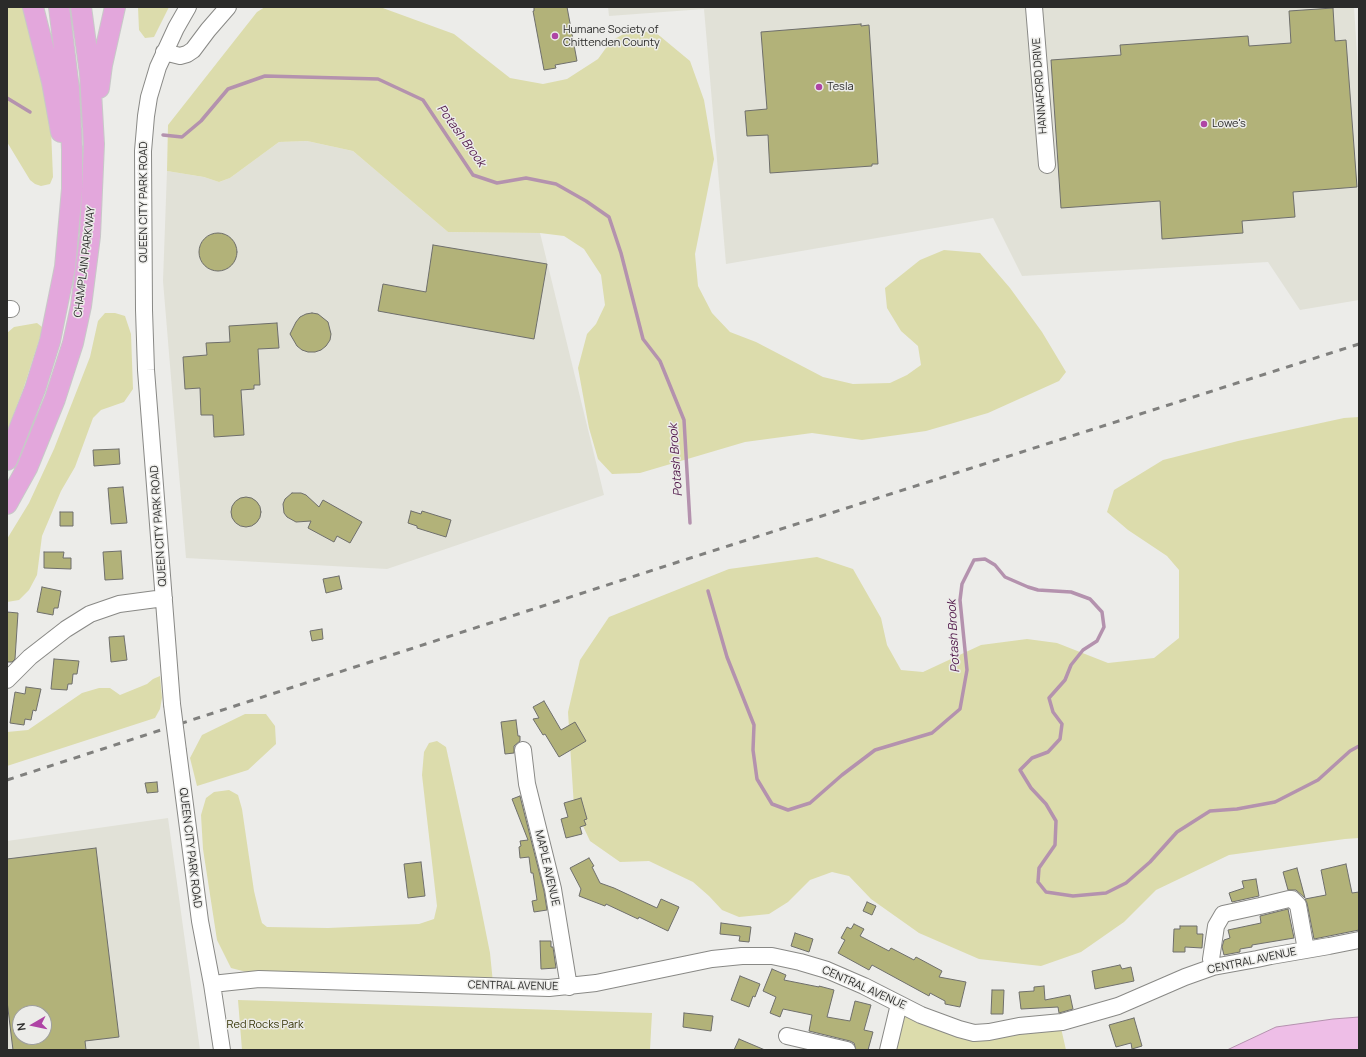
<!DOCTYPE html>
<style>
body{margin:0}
#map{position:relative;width:1366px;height:1057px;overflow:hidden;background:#ecece9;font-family:Manrope,sans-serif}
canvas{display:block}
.frame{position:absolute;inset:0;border:8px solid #2b2b2a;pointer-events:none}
.north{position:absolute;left:12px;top:1005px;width:40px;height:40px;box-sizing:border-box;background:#ecece9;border:1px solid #9f9f9d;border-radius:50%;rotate:261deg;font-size:11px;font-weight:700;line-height:16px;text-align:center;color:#2b2b2a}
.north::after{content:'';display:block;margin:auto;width:14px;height:18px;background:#af44a5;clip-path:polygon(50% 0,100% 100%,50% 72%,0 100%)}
</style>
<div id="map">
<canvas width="1366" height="1057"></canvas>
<div class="frame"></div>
<div class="north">N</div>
</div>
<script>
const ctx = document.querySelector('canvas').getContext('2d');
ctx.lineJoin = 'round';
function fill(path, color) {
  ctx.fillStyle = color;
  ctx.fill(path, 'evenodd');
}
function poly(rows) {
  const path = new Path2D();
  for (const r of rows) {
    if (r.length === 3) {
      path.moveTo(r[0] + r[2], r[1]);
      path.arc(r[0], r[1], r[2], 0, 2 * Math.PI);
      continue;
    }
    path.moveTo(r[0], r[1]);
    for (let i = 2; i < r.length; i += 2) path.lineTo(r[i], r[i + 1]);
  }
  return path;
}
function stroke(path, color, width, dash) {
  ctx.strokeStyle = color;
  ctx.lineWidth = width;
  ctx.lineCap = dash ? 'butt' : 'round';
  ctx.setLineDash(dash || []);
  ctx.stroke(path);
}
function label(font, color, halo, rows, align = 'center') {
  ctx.font = font + ' Manrope,sans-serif';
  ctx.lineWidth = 3;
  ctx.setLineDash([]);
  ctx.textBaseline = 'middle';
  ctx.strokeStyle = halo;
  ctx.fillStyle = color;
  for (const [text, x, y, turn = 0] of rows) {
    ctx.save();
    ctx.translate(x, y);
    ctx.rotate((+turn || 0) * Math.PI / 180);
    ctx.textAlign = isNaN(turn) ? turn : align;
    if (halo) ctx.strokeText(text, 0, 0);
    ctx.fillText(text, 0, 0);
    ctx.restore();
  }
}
fill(poly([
 [608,7,1354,7,1359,85,1359,300,1300,310,1268,262,1022,276,993,218,726,264,704,9,609,16],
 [307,141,353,151,448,232,540,233,604,495,387,569,186,558,163,281,167,171,204,177,219,182,230,178,279,142],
 [168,818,200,1050,7,1050,7,841],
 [20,1013,44,1013,44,1037,20,1037]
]), '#e1e1d7');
fill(poly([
 [7,7,25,7,40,60,51,130,53,177,50,184,41,186,35,184,30,180,7,142],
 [138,7,169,7,154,37,145,38,139,30],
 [265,7,380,7,454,34,510,78,543,84,567,79,598,59,611,41,629,31,655,32,690,61,704,100,714,159,695,254,698,286,712,313,730,332,756,342,823,377,853,384,890,383,907,375,921,365,918,346,901,331,887,308,885,288,920,260,944,250,980,253,1010,288,1042,332,1066,372,1059,381,988,413,926,431,862,440,812,433,745,442,640,473,612,474,598,459,589,428,578,368,587,334,596,324,605,305,601,275,584,249,564,236,540,233,448,232,353,151,307,141,279,142,230,178,219,182,204,177,167,171,168,125,257,12],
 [105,313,115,313,125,316,131,334,133,389,124,402,101,410,93,418,75,467,61,491,42,536,37,575,29,590,19,600,7,602,7,539,29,503,54,449,90,357,98,321],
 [37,323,42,327,41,334,24,387,7,432,7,333,14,327],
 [1359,417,1359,838,1345,839,1229,855,1156,890,1124,922,1081,952,1041,966,979,959,919,933,871,899,849,876,832,872,810,880,788,902,769,914,739,917,722,910,709,896,693,882,649,861,620,862,590,841,574,807,568,712,580,660,609,617,729,569,817,557,853,569,881,618,887,645,901,670,923,672,981,645,1027,639,1057,643,1108,663,1154,658,1179,638,1179,570,1167,556,1128,530,1107,512,1114,490,1163,460,1238,441,1344,418],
 [160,676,162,698,160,709,155,718,7,766,7,732,28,730,82,693,99,688,110,688,120,695,147,684,153,679],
 [245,714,266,714,275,726,276,744,248,770,197,786,190,758,202,735],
 [437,741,446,747,479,898,490,953,493,983,258,975,231,968,217,940,203,849,201,815,206,798,214,792,229,790,238,795,242,809,254,891,260,916,262,923,267,927,328,928,419,924,434,919,437,906,422,775,424,752,429,743],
 [238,1000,652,1013,650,1050,242,1050],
 [900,1014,1008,1036,1061,1028,1066,1050,892,1050]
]), '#dcdcac');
const water = poly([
 [1359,1017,1359,1050,1227,1050,1276,1027,1333,1019,1359,1017]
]);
fill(water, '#eebee7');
stroke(water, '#b492ae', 1);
stroke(poly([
 [7,98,30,112],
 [163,135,182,137,201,121,228,89,265,76,378,79,423,100,473,175,497,183,526,178,556,184,586,201,609,217,621,253,643,339,660,361,684,420,690,523],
 [708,591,727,657,754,725,753,750,757,779,772,804,788,810,810,803,842,775,875,750,932,733,960,709,967,670,960,600,962,584,974,560,985,559,995,565,1005,577,1028,587,1038,590,1071,592,1090,599,1102,612,1104,627,1097,641,1083,650,1071,665,1065,680,1049,698,1053,712,1062,724,1060,739,1048,752,1032,758,1020,770,1031,788,1046,804,1056,821,1055,845,1039,868,1038,882,1046,892,1073,896,1106,893,1126,883,1150,862,1177,832,1210,811,1237,809,1275,802,1318,780,1350,751,1359,746]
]), '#b492ae', 3.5);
const building = poly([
 [534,7,567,7,577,61,555,65,556,68,544,70,533,11,534,11,534,7],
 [1333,8,1335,41,1346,40,1357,187,1293,192,1295,217,1242,221,1243,233,1162,239,1160,201,1061,208,1051,60,1121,55,1120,45,1248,36,1249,46,1291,43,1289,11,1333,8],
 [861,24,861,26,869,25,878,164,872,164,872,166,770,173,768,135,747,136,745,111,767,109,761,32,861,24],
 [218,252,19],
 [433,245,547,264,534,339,378,311,383,284,426,292,433,245],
 [312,313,318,314,328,322,331,334,330,340,326,346,321,350,315,352,308,352,302,350,297,346,290,334,296,322,300,317,306,314,312,313],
 [277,323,279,348,258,349,260,385,254,385,254,389,241,390,244,435,214,437,213,415,201,415,200,388,185,389,183,357,207,355,206,343,230,342,229,326,277,323],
 [119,449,120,464,94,466,93,450,119,449],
 [123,487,127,523,111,524,108,488,123,487],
 [292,493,301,493,306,495,319,507,323,500,362,522,350,543,337,536,334,542,308,528,311,521,296,522,287,517,284,513,283,504,285,499,292,493],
 [246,512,15],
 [411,511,421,514,422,511,451,520,446,537,417,528,417,526,408,523,411,511],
 [60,512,73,512,73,526,60,526,60,512],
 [121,551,123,579,105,580,103,552,121,551],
 [44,552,64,552,63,558,71,558,71,569,44,568,44,552],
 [339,576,342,589,326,593,323,579,339,576],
 [42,587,61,591,58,608,54,608,53,615,37,612,42,587],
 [7,612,18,613,15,659,12,662,7,662,7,612],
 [322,629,323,639,312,641,310,631,322,629],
 [124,636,127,660,111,662,109,637,124,636],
 [54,659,79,661,77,674,73,674,72,684,68,684,67,690,51,689,54,659],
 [26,687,41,689,36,711,33,710,31,720,25,719,24,725,10,723,15,692,25,694,26,687],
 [544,701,561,730,575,722,586,741,559,757,545,734,543,735,533,719,539,718,533,707,544,701],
 [516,720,518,736,520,736,520,741,514,746,514,753,505,754,501,722,516,720],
 [157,782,158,792,147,793,145,783,157,782],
 [520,796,544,891,547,910,534,912,532,901,537,900,533,873,531,873,529,857,520,858,519,847,521,846,520,841,528,840,512,799,520,796],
 [581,798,587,819,584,820,586,825,580,827,582,834,566,838,561,819,568,817,564,803,581,798],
 [96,848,119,1037,85,1041,86,1050,13,1050,7,1001,7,859,96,848],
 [20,1013,44,1013,44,1037,20,1037,20,1013],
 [589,858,594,866,592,867,600,883,614,888,657,908,661,899,679,907,668,931,639,917,638,919,606,904,605,906,579,896,581,889,570,868,589,858],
 [421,862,425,896,408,898,404,864,421,862],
 [1346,864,1352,893,1359,892,1359,930,1314,939,1307,903,1305,899,1326,895,1321,870,1346,864],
 [1297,868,1305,898,1296,890,1288,890,1283,872,1297,868],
 [1256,879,1259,896,1232,902,1229,893,1244,888,1242,881,1256,879],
 [867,902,876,906,872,915,863,911,867,902],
 [1288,909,1294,938,1252,945,1252,947,1240,949,1240,952,1224,955,1222,947,1224,940,1230,938,1228,930,1261,923,1260,916,1288,909],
 [721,923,751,927,749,942,739,941,740,936,720,934,721,923],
 [854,924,864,929,860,936,889,951,891,948,914,960,916,957,942,971,939,977,966,982,960,1007,945,1004,945,1001,930,993,929,996,872,965,869,970,838,953,845,940,841,938,847,927,851,929,854,924],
 [1180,926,1197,926,1197,934,1203,934,1202,948,1185,947,1185,952,1173,952,1174,929,1180,929,1180,926],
 [795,933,813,939,809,952,791,946,795,933],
 [540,941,551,941,551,947,553,947,556,968,541,969,540,941],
 [1120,965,1122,969,1131,967,1134,981,1095,989,1092,971,1120,965],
 [772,969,786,975,784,980,819,987,819,986,834,990,827,1017,850,1021,855,1001,871,1005,864,1030,873,1032,868,1050,856,1050,854,1043,850,1041,809,1031,812,1015,783,1009,780,1017,770,1013,776,997,763,991,772,969],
 [740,976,760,984,755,997,753,996,749,1007,731,1000,740,976],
 [1044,986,1045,1000,1070,995,1073,1009,1059,1013,1058,1007,1021,1009,1019,992,1034,991,1034,987,1044,986],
 [992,990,1004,990,1003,1014,991,1014,992,990],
 [684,1013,713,1016,711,1031,683,1027,684,1013],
 [1134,1018,1142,1046,1132,1049,1131,1043,1116,1047,1109,1025,1134,1018],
 [739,1039,765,1050,734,1050,739,1039]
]);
fill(building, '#b2b279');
stroke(building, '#6f6f6c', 1);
const minor = poly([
 [1034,7,1047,165],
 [164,52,180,56,187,54,193,50,208,30,228,7],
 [7,309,11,309],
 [7,680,30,657,66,629,90,614,119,604,164,598],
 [172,704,146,370,144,310,143,151,146,116,149,97,158,67,176,28,188,7],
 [523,750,527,784,553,889,569,987],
 [178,751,200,921,212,984,222,1050],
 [1213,967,1211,959,1216,926,1223,914,1260,906,1289,899,1292,899,1298,905,1306,950],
 [212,984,259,979,549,988,596,983,712,959,742,956,772,956,800,962,827,970,864,986,921,1015,959,1029,974,1033,989,1032,1019,1026,1062,1022,1118,1006,1185,977,1213,967,1257,959,1271,956,1329,946,1359,940],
 [787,1036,847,1050],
 [888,1050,899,1004]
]);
const major = poly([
 [33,7,52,82,61,132],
 [99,88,102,65,115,7],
 [7,460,35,389,50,341,65,267,72,189,72,149,69,89,59,7],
 [7,504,27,468,55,399,73,343,81,306,90,236,94,144,90,74,81,7]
]);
stroke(minor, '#898986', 18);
stroke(major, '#c8c8c8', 22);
stroke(minor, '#fff', 16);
stroke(major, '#e3a7dc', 20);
stroke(poly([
 [7,780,678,562,1359,344]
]), '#80807e', 3, [7, 7]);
const minorBridge = poly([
 [172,704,178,751]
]);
stroke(minorBridge, '#898986', 18, []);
stroke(minorBridge, '#fff', 16);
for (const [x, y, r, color] of [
 [555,36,4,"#af44a5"],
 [819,87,4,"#af44a5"],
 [1204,124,4,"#af44a5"]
]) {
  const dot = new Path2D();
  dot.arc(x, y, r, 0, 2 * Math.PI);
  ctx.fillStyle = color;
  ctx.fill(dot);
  stroke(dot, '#ecece9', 1.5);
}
label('11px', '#2b2b2a', '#ecece9', [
 ["Humane Society of",563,30],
 ["Chittenden County",563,43],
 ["Tesla",827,87],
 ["Lowe's",1212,124]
], 'left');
label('11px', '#2b2b2a', '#ecece9', [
 ["HANNAFORD DRIVE",1040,86,-94],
 ["QUEEN CITY PARK ROAD",144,202,-90],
 ["CHAMPLAIN PARKWAY",85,262,-83],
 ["QUEEN CITY PARK ROAD",159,526,-94],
 ["QUEEN CITY PARK ROAD",190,848,83],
 ["MAPLE AVENUE",547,868,77],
 ["CENTRAL AVENUE",1252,961,-12],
 ["CENTRAL AVENUE",513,986,1],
 ["CENTRAL AVENUE",864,988,24]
]);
label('11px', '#353405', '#ecece9', [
 ["Red Rocks Park",265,1025]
]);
label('italic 12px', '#521a4c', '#ecece9', [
 ["Potash Brook",461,136,54],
 ["Potash Brook",676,460,-94],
 ["Potash Brook",954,636,-93]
]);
</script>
